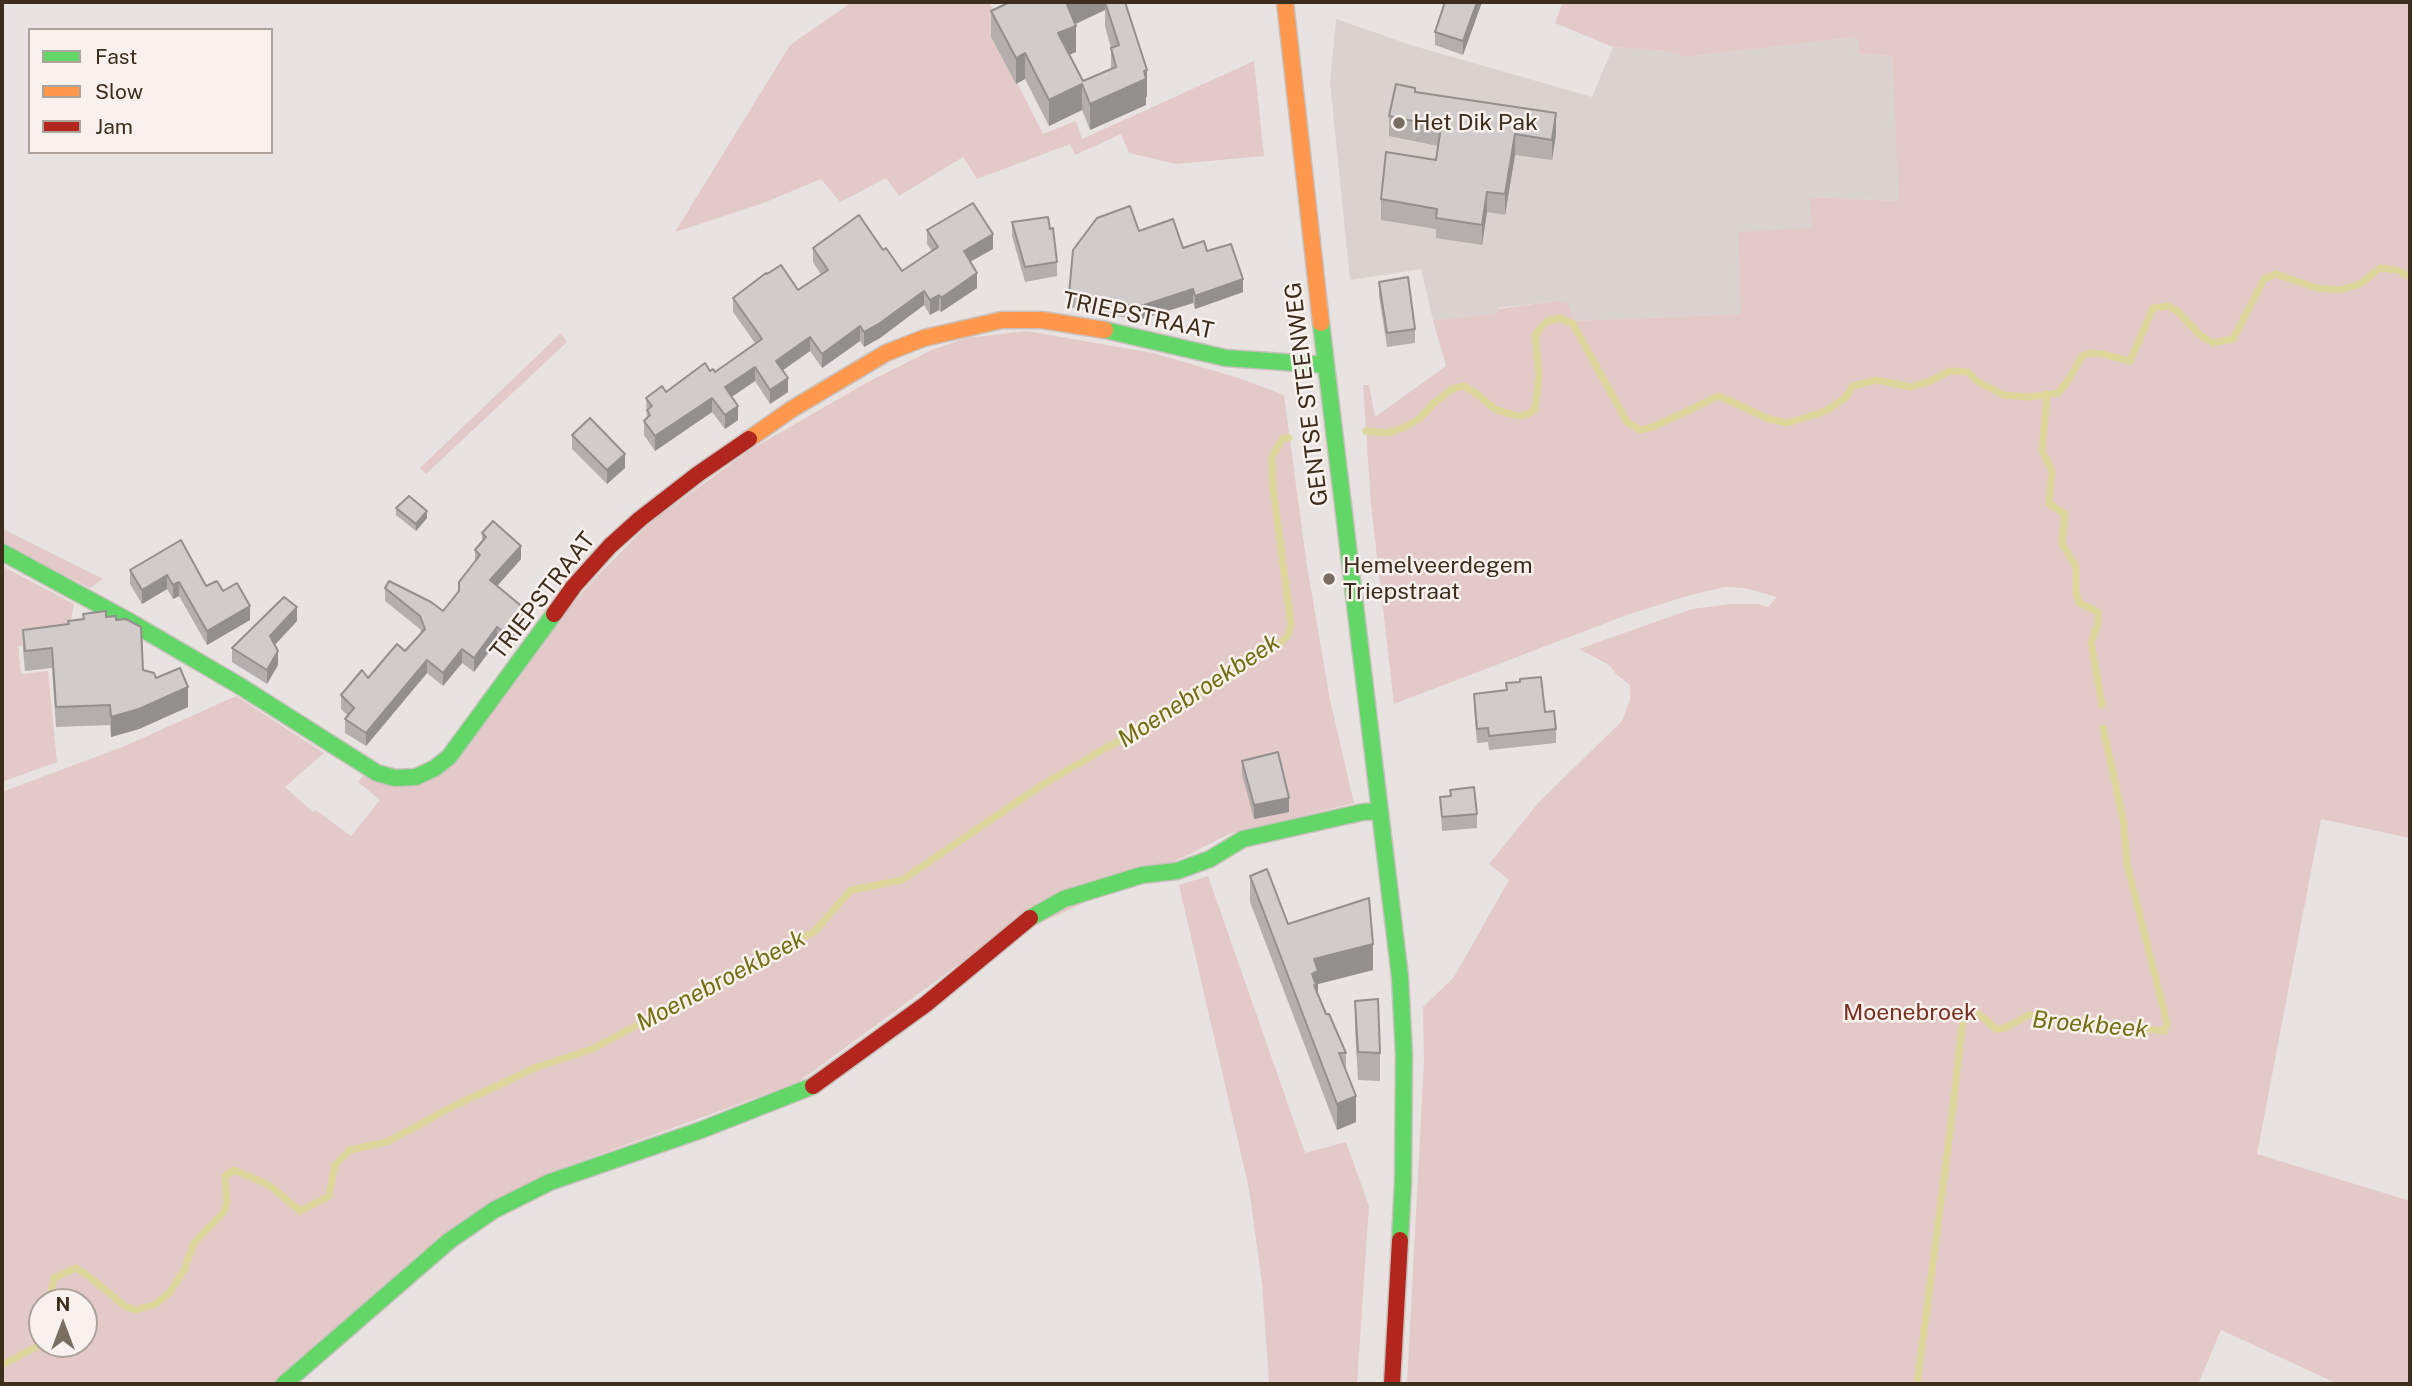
<!DOCTYPE html>
<html>
<head>
<meta charset="utf-8">
<style>
  body { margin:0 }
  #map { position:relative; width:2412px; height:1386px; overflow:hidden; background:#e8e3e1; font-family:"Public Sans",sans-serif }
  canvas { display:block }
  .frame { position:absolute; inset:0; border:4px solid #3d2d1d; pointer-events:none }
  .legend { position:absolute; left:28px; top:28px; width:245px; height:126px; box-sizing:border-box; background:#f8f1ee; border:2px solid #ada39a; margin:0; padding:9px 12px; list-style:none; font-size:21px; color:#3d2d1d }
  .legend li { display:flex; align-items:center; gap:14px; height:35px }
  .legend b { width:35px; border:2px solid #ada39a }
  .north { position:absolute; left:28px; top:1288px; width:70px; height:70px; box-sizing:border-box; background:#f8f1ee; border:2px solid #ada39a; border-radius:50%; rotate:0deg; font-size:19px; font-weight:700; line-height:28px; text-align:center; color:#3d2d1d }
  .north::after { content:''; display:block; margin:auto; width:24px; height:32px; background:#796d62; clip-path:polygon(50% 0,100% 100%,50% 72%,0 100%) }
</style>
</head>
<body>
<div id="map">
<canvas width="2412" height="1386"></canvas>
<div class="frame"></div>
<ul class="legend">
<li><b style="height:9px;background:#63d668"></b>Fast</li>
<li><b style="height:9px;background:#ff974d"></b>Slow</li>
<li><b style="height:9px;background:#b3261e"></b>Jam</li>
</ul>
<div class="north">N</div>
</div>
<script>
const context = document.querySelector('canvas').getContext('2d');
context.lineJoin = 'round';
function fill(path, color) {
  context.fillStyle = color;
  context.fill(path, 'evenodd');
}
function poly(rows) {
  const path = new Path2D();
  for (const r of rows) {
    path.moveTo(r[0], r[1]);
    for (let i = 2; i < r.length; i += 2) path.lineTo(r[i], r[i + 1]);
  }
  return path;
}
function trace(path, color, width, dash) {
  context.strokeStyle = color;
  context.lineWidth = width;
  context.lineCap = dash ? 'butt' : 'round';
  context.setLineDash(dash || []);
  context.stroke(path);
}
function label(font, color, halo, rows, align = 'center') {
  context.font = font + ' "Public Sans",sans-serif';
  context.lineWidth = 5;
  context.setLineDash([]);
  context.textBaseline = 'middle';
  context.strokeStyle = halo;
  context.fillStyle = color;
  for (const [text, x, y, turn = 0] of rows) {
    context.save();
    context.translate(x, y);
    context.rotate((+turn || 0) * Math.PI / 180);
    context.textAlign = isNaN(turn) ? turn : align;
    if (halo) context.strokeText(text, 0, 0);
    context.fillText(text, 0, 0);
    context.restore();
  }
}
const built = poly([
  [1336,19,1414,46,1592,97,1613,47,1666,51,1686,57,1857,37,1859,54,1892,56,1900,201,1810,197,1812,228,1741,314,1573,321,1557,301,1498,308,1497,314,1433,320,1421,269,1350,280,1330,82]
]);
const green = poly([
  [852,2,988,2,1006,25,992,33,1043,134,1076,121,1082,139,1254,61,1264,156,1176,164,1129,153,1121,134,1075,155,1070,144,977,179,963,157,899,196,886,178,840,202,821,179,761,204,675,232,790,45],
  [1563,2,2410,2,2410,838,2321,819,2257,1154,2410,1201,2410,1384,2338,1384,2221,1330,2198,1384,1407,1384,1424,1061,1423,1007,1454,977,1509,880,1489,864,1539,802,1622,721,1630,700,1630,685,1616,674,1609,665,1579,649,1692,609,1731,604,1759,604,1768,607,1777,597,1745,588,1725,587,1687,596,1627,615,1394,704,1371,505,1363,385,1369,385,1375,417,1446,366,1433,320,1496,314,1498,309,1557,301,1568,303,1574,321,1741,314,1738,232,1812,228,1809,197,1899,201,1892,56,1859,54,1857,37,1686,57,1666,51,1613,47,1555,23],
  [1027,331,1153,353,1239,378,1284,395,1307,566,1330,700,1354,803,1229,834,1188,855,973,954,797,1083,548,1173,274,1384,2,1384,2,792,125,746,236,696,324,753,285,787,313,812,316,810,351,836,380,800,358,782,363,776,411,786,598,575,652,521,750,450,866,383,932,350,966,338],
  [42,1302,84,1302,84,1344,42,1344],
  [561,333,567,342,426,474,420,468],
  [2,527,3,529,103,579,90,588,2,544],
  [2,566,74,604,67,640,18,646,21,674,48,671,57,762,2,782],
  [1208,876,1305,1153,1346,1142,1369,1206,1357,1384,1269,1384,1262,1283,1249,1189,1179,885]
]);
const stream = poly([
  [2047,396,2042,451,2052,471,2049,504,2065,514,2062,544,2076,567,2076,593,2079,603,2098,612,2098,624,2091,642,2102,705],
  [1366,431,1388,433,1405,427,1419,419,1434,403,1452,389,1463,386,1473,391,1495,409,1517,416,1528,414,1535,409,1539,376,1535,335,1547,321,1560,318,1573,324,1627,422,1640,430,1653,427,1719,396,1769,419,1787,423,1826,411,1845,398,1853,386,1876,380,1911,387,1930,381,1950,371,1968,372,1977,381,2003,395,2029,397,2058,393,2067,382,2082,356,2091,353,2102,354,2130,361,2153,308,2168,306,2177,311,2201,336,2213,343,2233,339,2264,279,2276,274,2317,288,2340,290,2360,284,2380,268,2397,270,2410,277],
  [55,1302,51,1292,54,1278,76,1268,87,1275,126,1307,136,1310,156,1304,170,1292,184,1270,194,1243,223,1213,227,1203,225,1176,234,1170,269,1185,300,1211,329,1196,335,1165,350,1150,387,1142,454,1106,537,1067,592,1049,815,931,851,890,902,880,1042,785,1109,746,1163,719,1231,673,1275,647,1287,637,1291,625,1273,488,1272,457,1283,438,1289,438],
  [2,1365,42,1344],
  [1917,1384,1949,1140,1964,1011,1975,1011,1996,1029,2005,1028,2029,1015,2165,1031,2167,1023,2127,864,2123,819,2103,728]
]);
const fast = poly([
  [1321,323,1400,977,1404,1055,1403,1182,1400,1240],
  [1105,330,1226,358,1326,365],
  [2,552,127,620,240,686,377,773,395,778,416,777,435,768,449,757,554,614],
  [1030,918,1064,899,1142,875,1177,871,1210,859,1243,839,1363,812,1380,811],
  [284,1384,449,1241,494,1210,550,1182,701,1130,813,1086]
]);
const slow = poly([
  [1285,2,1321,323],
  [749,439,792,409,886,353,924,338,1002,320,1042,320,1105,330]
]);
const jam = poly([
  [554,614,574,586,610,546,640,519,698,474,749,439],
  [813,1086,926,1004,1030,918],
  [1392,1384,1400,1240]
]);
const wall = poly([
  [1010,2,1125,2,1147,96,1146,97,1146,105,1090,130,1082,110,1049,126,1025,79,1016,84,991,37,991,11],
  [1105,10,1105,26,1111,48,1111,69,1083,81,1069,55,1076,52,1076,24],
  [1482,2,1463,55,1435,45,1435,32],
  [1415,92,1556,134,1552,160,1515,155,1505,215,1487,212,1482,245,1436,238,1436,229,1381,220,1381,199,1436,160,1438,146,1389,136,1389,116],
  [1012,222,1050,229,1057,262,1057,276,1025,282,1012,236],
  [927,230,993,249,970,262,977,288,941,312,939,310,930,315,924,305,880,338,864,347,860,341,822,368,810,351,783,370,788,392,770,404,755,381,732,397,738,420,725,429,712,412,655,451,644,435,644,421,647,418,646,398,666,392,710,371,715,372,755,343,733,312,733,298,767,274,798,290,821,275,813,262,813,248,883,250,902,271,932,251,927,244],
  [1183,248,1207,251,1243,292,1195,309,1193,303,1138,320,1069,307,1069,294],
  [1379,282,1415,329,1415,343,1387,347,1379,296],
  [572,435,625,468,607,484,572,449],
  [396,508,427,518,416,531,396,515],
  [482,533,521,559,497,586,525,623,507,648,497,641,474,672,462,663,443,686,427,673,366,746,345,733,345,719,348,716,341,709,341,695,368,678,405,651,421,633,420,629,385,601,385,588,443,611,459,591,475,561,475,550,482,542],
  [181,540,206,586,223,591,250,620,207,645,179,596,173,599,167,589,142,604,130,584,130,570],
  [106,617,116,620,143,670,156,678,188,707,139,729,111,737,110,725,56,727,52,668,25,671,23,650,23,630,68,624],
  [297,621,275,645,278,665,267,684,232,662,232,648],
  [1506,683,1545,712,1556,729,1556,743,1489,750,1488,742,1477,743,1474,708,1474,694,1506,690],
  [1242,761,1289,812,1254,819,1242,775],
  [1450,790,1477,814,1477,828,1442,831,1440,797,1450,796],
  [1250,876,1288,924,1373,970,1318,984,1318,996,1326,1014,1346,1053,1346,1070,1356,1122,1337,1130,1250,902],
  [1355,1001,1380,1053,1380,1081,1358,1080,1355,1029]
]);
const shadedWall = poly([
  [1066,2,1105,2,1105,10,1066,28],
  [1477,2,1482,2,1463,55,1463,41],
  [1076,26,1076,52,1058,59,1058,33],
  [1025,53,1025,79,1016,84,1016,58],
  [1147,70,1147,96,1146,97,1146,105,1090,130,1090,104],
  [1082,84,1082,110,1049,126,1049,100],
  [1556,113,1556,134,1552,160,1552,140],
  [1515,134,1515,155,1505,215,1505,194],
  [1487,192,1487,212,1482,245,1482,225],
  [993,234,993,249,964,265,964,251],
  [977,273,977,288,941,312,941,298],
  [1243,279,1243,292,1195,309,1195,296],
  [1193,289,1193,303,1138,320,1138,307],
  [924,291,924,305,880,338,864,347,864,332],
  [939,295,939,310,930,315,930,300],
  [860,326,860,341,822,368,822,354],
  [810,337,810,351,776,375,776,361],
  [755,367,755,381,725,401,725,387],
  [788,378,788,392,770,404,770,390],
  [712,398,712,412,655,451,655,436],
  [738,406,738,420,725,429,725,415],
  [625,454,625,468,607,484,607,470],
  [427,511,427,518,416,531,416,524],
  [521,546,521,559,490,594,490,580],
  [167,575,167,589,142,604,142,590],
  [179,582,179,596,173,599,173,585],
  [250,606,250,620,207,645,207,631],
  [297,607,297,621,270,650,270,636],
  [525,609,525,623,507,648,507,634],
  [497,627,497,641,474,672,474,658],
  [462,649,462,663,443,686,443,673],
  [278,651,278,665,267,684,267,670],
  [427,660,427,673,366,746,366,733],
  [188,687,188,707,139,729,111,737,111,717],
  [1289,798,1289,812,1254,819,1254,805],
  [1373,944,1373,970,1318,984,1318,997,1312,974,1314,959],
  [1356,1096,1356,1122,1337,1130,1337,1104]
]);
const building = poly([
  [1010,2,1067,2,1066,2,1076,26,1058,33,1083,81,1116,67,1111,48,1119,45,1105,2,1125,2,1147,70,1144,71,1146,79,1090,104,1082,84,1049,100,1025,53,1016,58,991,11,1010,2],
  [1445,2,1477,2,1463,41,1435,32,1445,2],
  [1396,84,1415,88,1415,92,1556,113,1552,140,1515,134,1505,194,1487,192,1482,225,1436,218,1437,209,1381,199,1386,152,1436,160,1441,127,1389,116,1396,84],
  [973,203,993,234,964,251,977,273,941,298,939,295,930,300,924,291,880,323,864,332,860,326,822,354,810,337,776,361,788,378,770,390,755,367,725,387,738,406,725,415,712,398,655,436,644,421,650,415,647,410,652,406,646,398,662,386,666,392,705,363,710,371,713,369,715,372,762,339,733,298,766,273,767,274,781,265,798,290,828,270,813,248,859,215,883,250,886,248,902,271,938,247,927,230,973,203],
  [1130,206,1139,231,1173,219,1183,248,1204,241,1207,251,1231,244,1243,279,1195,296,1193,289,1138,307,1069,294,1073,250,1097,218,1130,206],
  [1048,217,1050,229,1053,228,1057,262,1025,267,1012,222,1048,217],
  [1408,277,1415,329,1387,333,1379,282,1408,277],
  [590,418,625,454,607,470,572,435,590,418],
  [409,496,427,511,416,524,396,508,409,496],
  [493,521,521,546,490,580,525,609,507,634,497,627,474,658,462,649,443,673,427,660,366,733,345,719,354,708,341,695,362,670,368,678,397,644,405,651,425,629,420,616,385,588,389,581,431,602,443,611,459,591,459,582,480,555,475,550,486,537,482,533,493,521],
  [181,540,206,586,217,581,223,591,237,583,250,606,207,631,179,582,173,585,167,575,142,590,130,570,181,540],
  [284,597,297,607,270,636,278,651,267,670,232,648,284,597],
  [106,611,106,617,116,616,116,620,126,619,141,627,143,670,154,673,156,678,180,668,188,687,139,709,111,717,110,705,56,707,52,648,25,651,23,630,69,624,68,621,84,619,83,614,106,611],
  [1541,677,1545,712,1554,711,1556,729,1489,736,1488,728,1477,729,1474,694,1507,690,1506,683,1520,682,1520,679,1541,677],
  [1278,752,1289,798,1254,805,1242,761,1278,752],
  [1474,787,1477,814,1442,817,1440,797,1451,796,1450,790,1474,787],
  [1267,869,1288,924,1369,898,1373,944,1314,959,1318,971,1312,974,1316,985,1314,985,1326,1014,1329,1014,1346,1053,1339,1053,1356,1096,1337,1104,1250,876,1267,869],
  [1378,999,1380,1053,1358,1052,1355,1001,1378,999]
]);
const markers = [
  [1399,123,7,"#796d62"],
  [1329,579,7,"#796d62"]
];
const poiNames = [
  ["Het Dik Pak",1413,123],
  ["Hemelveerdegem",1343,566],
  ["Triepstraat",1343,592]
];
const streetNames = [
  ["TRIEPSTRAAT",1138,316,12],
  ["GENTSE STEENWEG",1307,394,-97],
  ["TRIEPSTRAAT",543,596,-52]
];
const parkNames = [
  ["Moenebroek",1910,1013]
];
const waterNames = [
  ["Moenebroekbeek",1199,691,-33],
  ["Moenebroekbeek",721,981,-28],
  ["Broekbeek",2090,1025,5]
];
fill(built, '#dad2ce');
fill(green, '#e3cac8');
trace(stream, '#ddd79c', 7);
trace(fast, '#c8c1bd', 19);
trace(slow, '#c8c1bd', 19);
trace(jam, '#c8c1bd', 19);
trace(fast, '#63d668', 16);
trace(slow, '#ff974d', 16);
trace(jam, '#b3261e', 16);
fill(wall, '#b4afad');
fill(shadedWall, '#928f8d');
fill(building, '#d1ccc9');
trace(building, '#928f8d', 2);
for (const [x, y, r, color] of markers) {
  const dot = new Path2D();
  dot.arc(x, y, r, 0, 2 * Math.PI);
  context.fillStyle = color;
  context.fill(dot);
  trace(dot, '#f8f1ee', 2.5);
}
label('23px', '#3d2d1d', '#f8f1ee', poiNames, 'left');
label('23px', '#3d2d1d', '#f8f1ee', streetNames);
label('23px', '#783123', '#f8f1ee', parkNames);
label('italic 24px', '#746f11', '#f8f1ee', waterNames);
</script>
</body>
</html>
